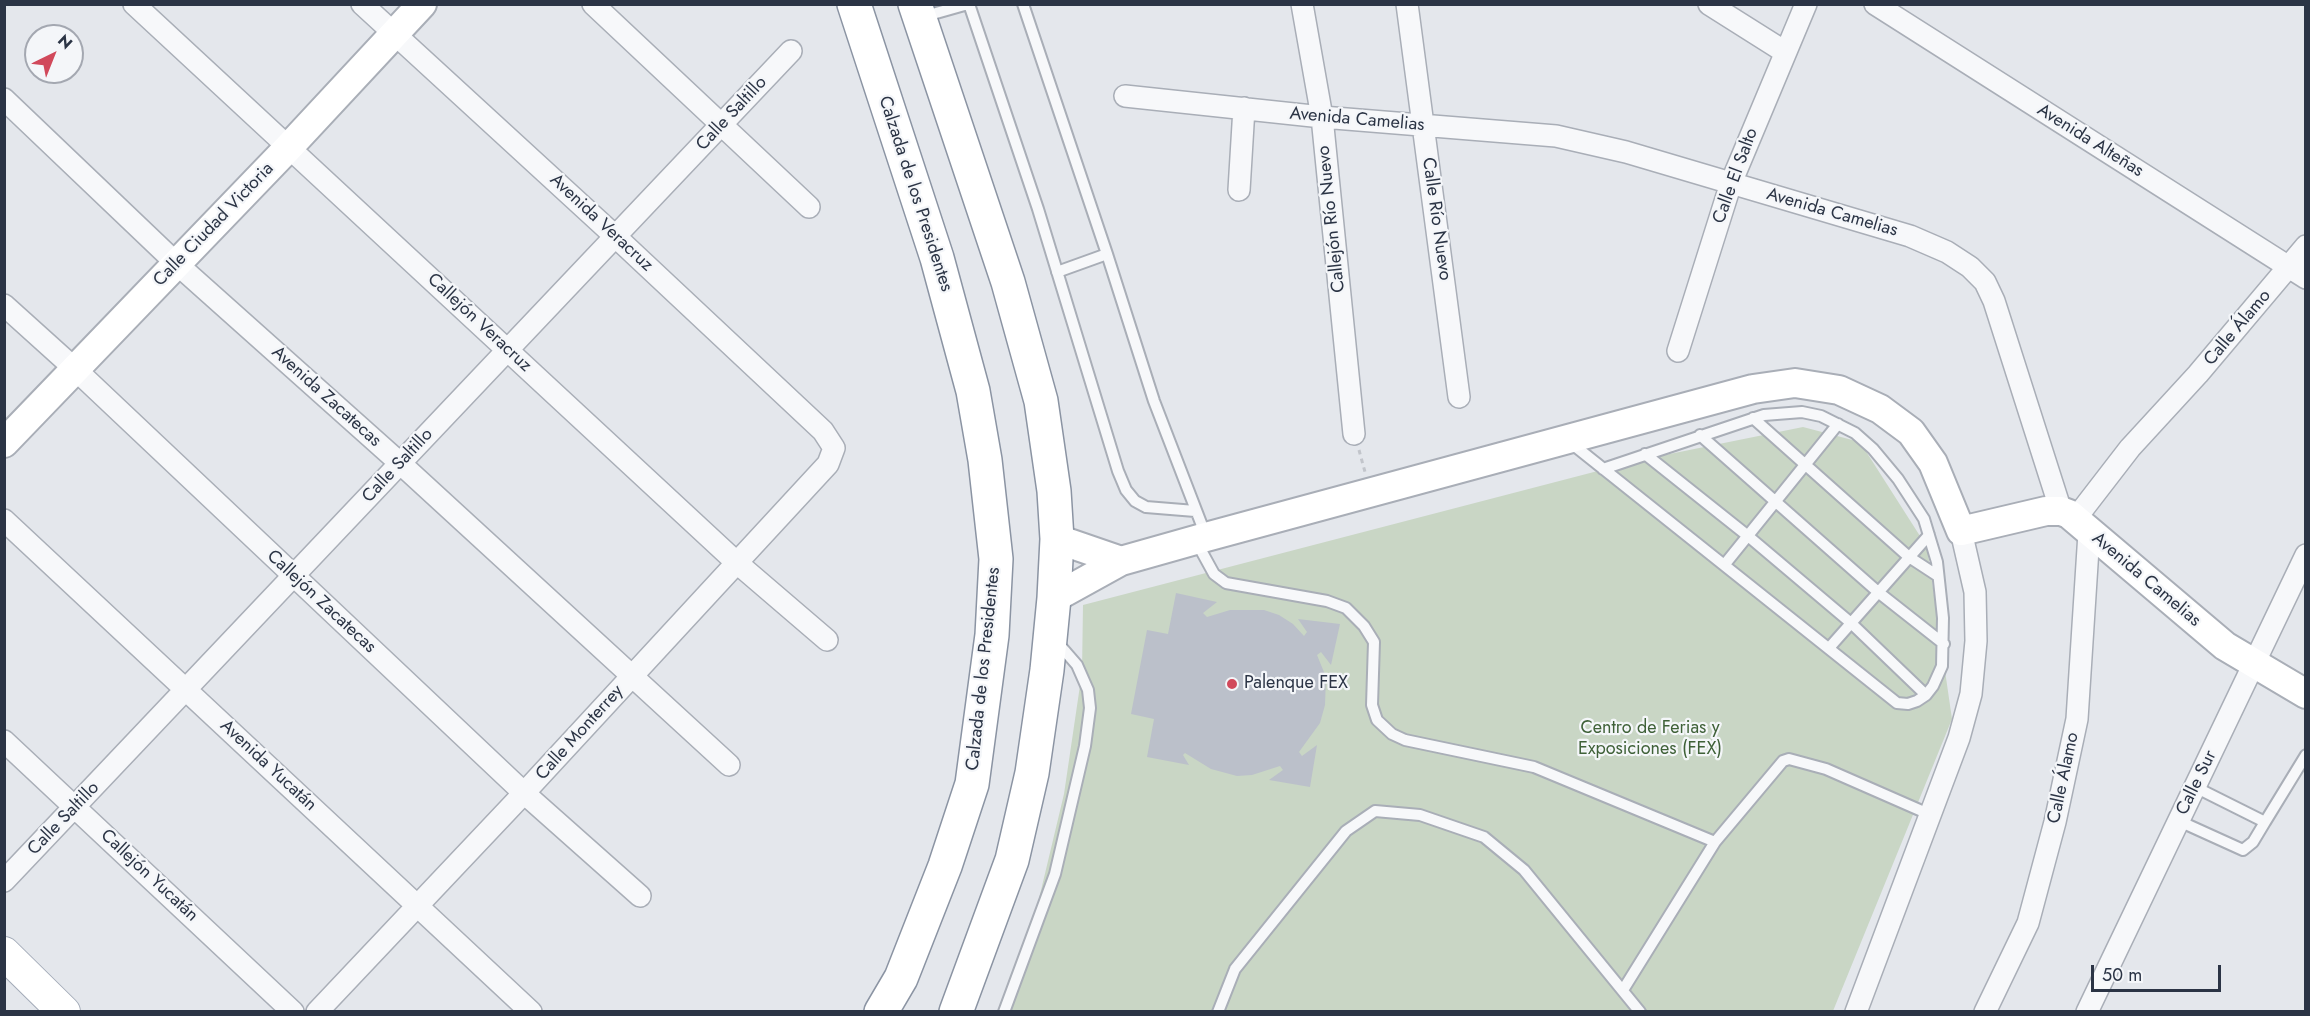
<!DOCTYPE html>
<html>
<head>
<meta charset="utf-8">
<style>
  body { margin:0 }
  #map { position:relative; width:2310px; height:1016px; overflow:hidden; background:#e4e7ec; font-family:Jost,sans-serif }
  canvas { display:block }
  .frame { position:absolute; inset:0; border:6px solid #2b3445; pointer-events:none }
  .north { position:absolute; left:24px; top:24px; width:60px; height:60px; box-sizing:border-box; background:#f4f6f9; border:2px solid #a4a8b1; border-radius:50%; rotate:43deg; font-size:16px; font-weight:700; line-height:24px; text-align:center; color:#2b3445 }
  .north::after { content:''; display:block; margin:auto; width:21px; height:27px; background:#d1495b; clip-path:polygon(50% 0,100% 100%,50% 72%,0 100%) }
  .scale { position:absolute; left:2091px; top:965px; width:130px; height:27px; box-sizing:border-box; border:3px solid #2b3445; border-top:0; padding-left:8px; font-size:18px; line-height:21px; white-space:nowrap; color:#2b3445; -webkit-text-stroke:4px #f4f6f9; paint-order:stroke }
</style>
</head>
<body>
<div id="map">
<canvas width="2310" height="1016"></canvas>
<div class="frame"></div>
<div class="north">N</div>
<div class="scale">50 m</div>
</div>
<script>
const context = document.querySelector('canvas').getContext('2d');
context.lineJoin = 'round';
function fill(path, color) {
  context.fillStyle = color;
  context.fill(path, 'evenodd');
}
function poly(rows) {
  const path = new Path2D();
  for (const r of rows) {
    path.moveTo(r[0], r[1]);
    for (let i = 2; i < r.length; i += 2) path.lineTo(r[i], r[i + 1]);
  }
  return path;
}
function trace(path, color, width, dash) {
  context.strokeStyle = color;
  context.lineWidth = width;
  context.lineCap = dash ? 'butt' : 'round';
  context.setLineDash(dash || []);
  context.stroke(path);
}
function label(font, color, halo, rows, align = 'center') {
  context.font = font + ' Jost,sans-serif';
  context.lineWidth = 4.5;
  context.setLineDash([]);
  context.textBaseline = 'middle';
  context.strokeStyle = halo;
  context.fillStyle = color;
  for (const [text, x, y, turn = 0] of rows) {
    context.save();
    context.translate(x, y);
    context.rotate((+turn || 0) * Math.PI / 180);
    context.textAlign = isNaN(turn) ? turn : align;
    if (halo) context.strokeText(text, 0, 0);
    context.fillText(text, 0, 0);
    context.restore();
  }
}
const green = poly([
  [1803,427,1860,442,1927,547,1952,719,1833,1011,1001,1012,1021,974,1064,794,1082,672,1083,605,1640,460]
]);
const building = poly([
  [1176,593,1217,602,1203,613,1207,617,1230,610,1264,610,1279,615,1293,624,1304,636,1307,632,1298,619,1340,624,1331,665,1321,652,1317,655,1326,677,1325,705,1320,723,1299,752,1302,756,1317,745,1310,787,1269,780,1283,770,1280,766,1252,775,1237,776,1211,769,1185,753,1183,755,1189,765,1147,757,1154,719,1131,714,1147,630,1168,634]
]);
const path = poly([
  [1359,450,1365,472]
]);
const lane = poly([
  [969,4,1038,209,1118,471,1126,490,1135,501,1146,507,1195,511],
  [1023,4,1107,254,1154,401,1206,536],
  [922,17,968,4],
  [1057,272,1107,254],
  [1753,418,1909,557,1938,576],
  [1700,435,1878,592,1944,644],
  [1571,443,1897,703,1908,704,1917,701,1926,695,1933,686,1942,666,1943,618,1937,562,1924,519,1898,479,1873,449,1855,433,1821,416,1802,412,1764,415,1603,469],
  [1645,454,1748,536,1851,623,1926,695],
  [1197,543,1214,574,1226,583,1327,601,1346,608,1364,626,1374,642,1372,705,1377,720,1392,734,1405,740,1534,767,1715,842],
  [1725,564,1838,424],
  [1829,648,1929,535],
  [2195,787,2265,822,2306,755],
  [2179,821,2243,850,2253,842,2265,822],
  [1623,990,1715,842,1783,761,1789,759,1826,769,1931,815],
  [1004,1012,1055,874,1085,746,1090,708,1088,690,1077,665,1057,642],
  [1218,1012,1235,969,1346,831,1375,811,1420,815,1484,837,1524,870,1640,1012]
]);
const street = poly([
  [134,4,736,562,827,640],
  [593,4,809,207],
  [1302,4,1322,117,1354,434],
  [1407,4,1459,397],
  [1709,4,1785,52],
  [1875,4,2306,278],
  [1125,96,1322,117,1556,136,1626,152,1910,236,1947,252,1970,267,1985,282,1994,301,2061,511],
  [4,99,177,264,401,464,729,765],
  [1239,190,1244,108],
  [4,305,75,369,524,793,640,896],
  [1678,351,1731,183,1806,4],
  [2076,518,2130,448,2198,374,2306,246],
  [4,520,531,1012],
  [4,741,293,1012],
  [4,881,791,51],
  [317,1012,524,793,828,464,834,448,823,431,616,237,362,4],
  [1856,1012,1959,738,1971,694,1976,641,1975,592,1961,531],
  [1985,1012,2028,923,2055,822,2077,719,2089,533],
  [2087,1012,2306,555]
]);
const secondary = poly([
  [4,443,288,148,422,4],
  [1057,539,1121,561],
  [1054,598,1121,561,1206,537,1753,389,1795,383,1839,390,1880,409,1911,432,1933,463,1961,531,2046,511,2061,511,2069,514,2225,646,2306,694]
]);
const primary = poly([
  [4,953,64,1012]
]);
const highway = poly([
  [854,4,937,258,973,391,985,460,996,559,992,635,972,784,945,866,901,978,881,1012],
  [915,4,1008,282,1041,401,1054,491,1057,539,1054,598,1047,670,1032,773,1012,860,956,1012]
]);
const markers = [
  [1232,684,6,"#d1495b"]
];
const streetNames = [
  ["Calle Saltillo",732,114,-47],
  ["Avenida Camelias",1357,120,5],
  ["Avenida Alteñas",2090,141,32],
  ["Calle El Salto",1736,176,-70],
  ["Calzada de los Presidentes",915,194,72],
  ["Avenida Camelias",1832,213,16],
  ["Callejón Río Nuevo",1332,219,-96],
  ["Calle Río Nuevo",1436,219,82],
  ["Avenida Veracruz",601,223,43],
  ["Calle Ciudad Victoria",214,225,-46],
  ["Callejón Veracruz",479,323,43],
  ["Calle Álamo",2238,328,-50],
  ["Avenida Zacatecas",326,397,42],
  ["Calle Saltillo",398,466,-47],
  ["Avenida Camelias",2146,580,40],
  ["Callejón Zacatecas",321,602,43],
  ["Calzada de los Presidentes",984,669,-84],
  ["Calle Monterrey",580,733,-48],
  ["Avenida Yucatán",268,766,43],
  ["Calle Álamo",2064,778,-78],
  ["Calle Sur",2197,783,-64],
  ["Calle Saltillo",64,819,-46],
  ["Callejón Yucatán",149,876,43]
];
const poiNames = [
  ["Palenque FEX",1244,684]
];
const parkNames = [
  ["Centro de Ferias y",1650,729],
  ["Exposiciones (FEX)",1650,750]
];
fill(green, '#c9d6c5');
fill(building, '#bbc0ca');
trace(lane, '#a9aeb7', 14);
trace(street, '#a9aeb7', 24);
trace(secondary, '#a9aeb7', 32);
trace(primary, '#a3abb8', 34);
trace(highway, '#8b94a3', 36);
trace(path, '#c2c5cb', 3, [4.5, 4.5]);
trace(lane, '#f7f8fa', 10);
trace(street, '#f7f8fa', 21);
trace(secondary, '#fff', 28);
trace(primary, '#fff', 32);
trace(highway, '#fff', 33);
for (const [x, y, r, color] of markers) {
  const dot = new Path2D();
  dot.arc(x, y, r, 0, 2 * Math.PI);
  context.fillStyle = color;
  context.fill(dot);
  trace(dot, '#f4f6f9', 2);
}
label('18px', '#2b3445', '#f4f6f9', streetNames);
label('18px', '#2b3445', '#f4f6f9', poiNames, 'left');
label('18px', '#3f6138', '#f4f6f9', parkNames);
</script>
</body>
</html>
